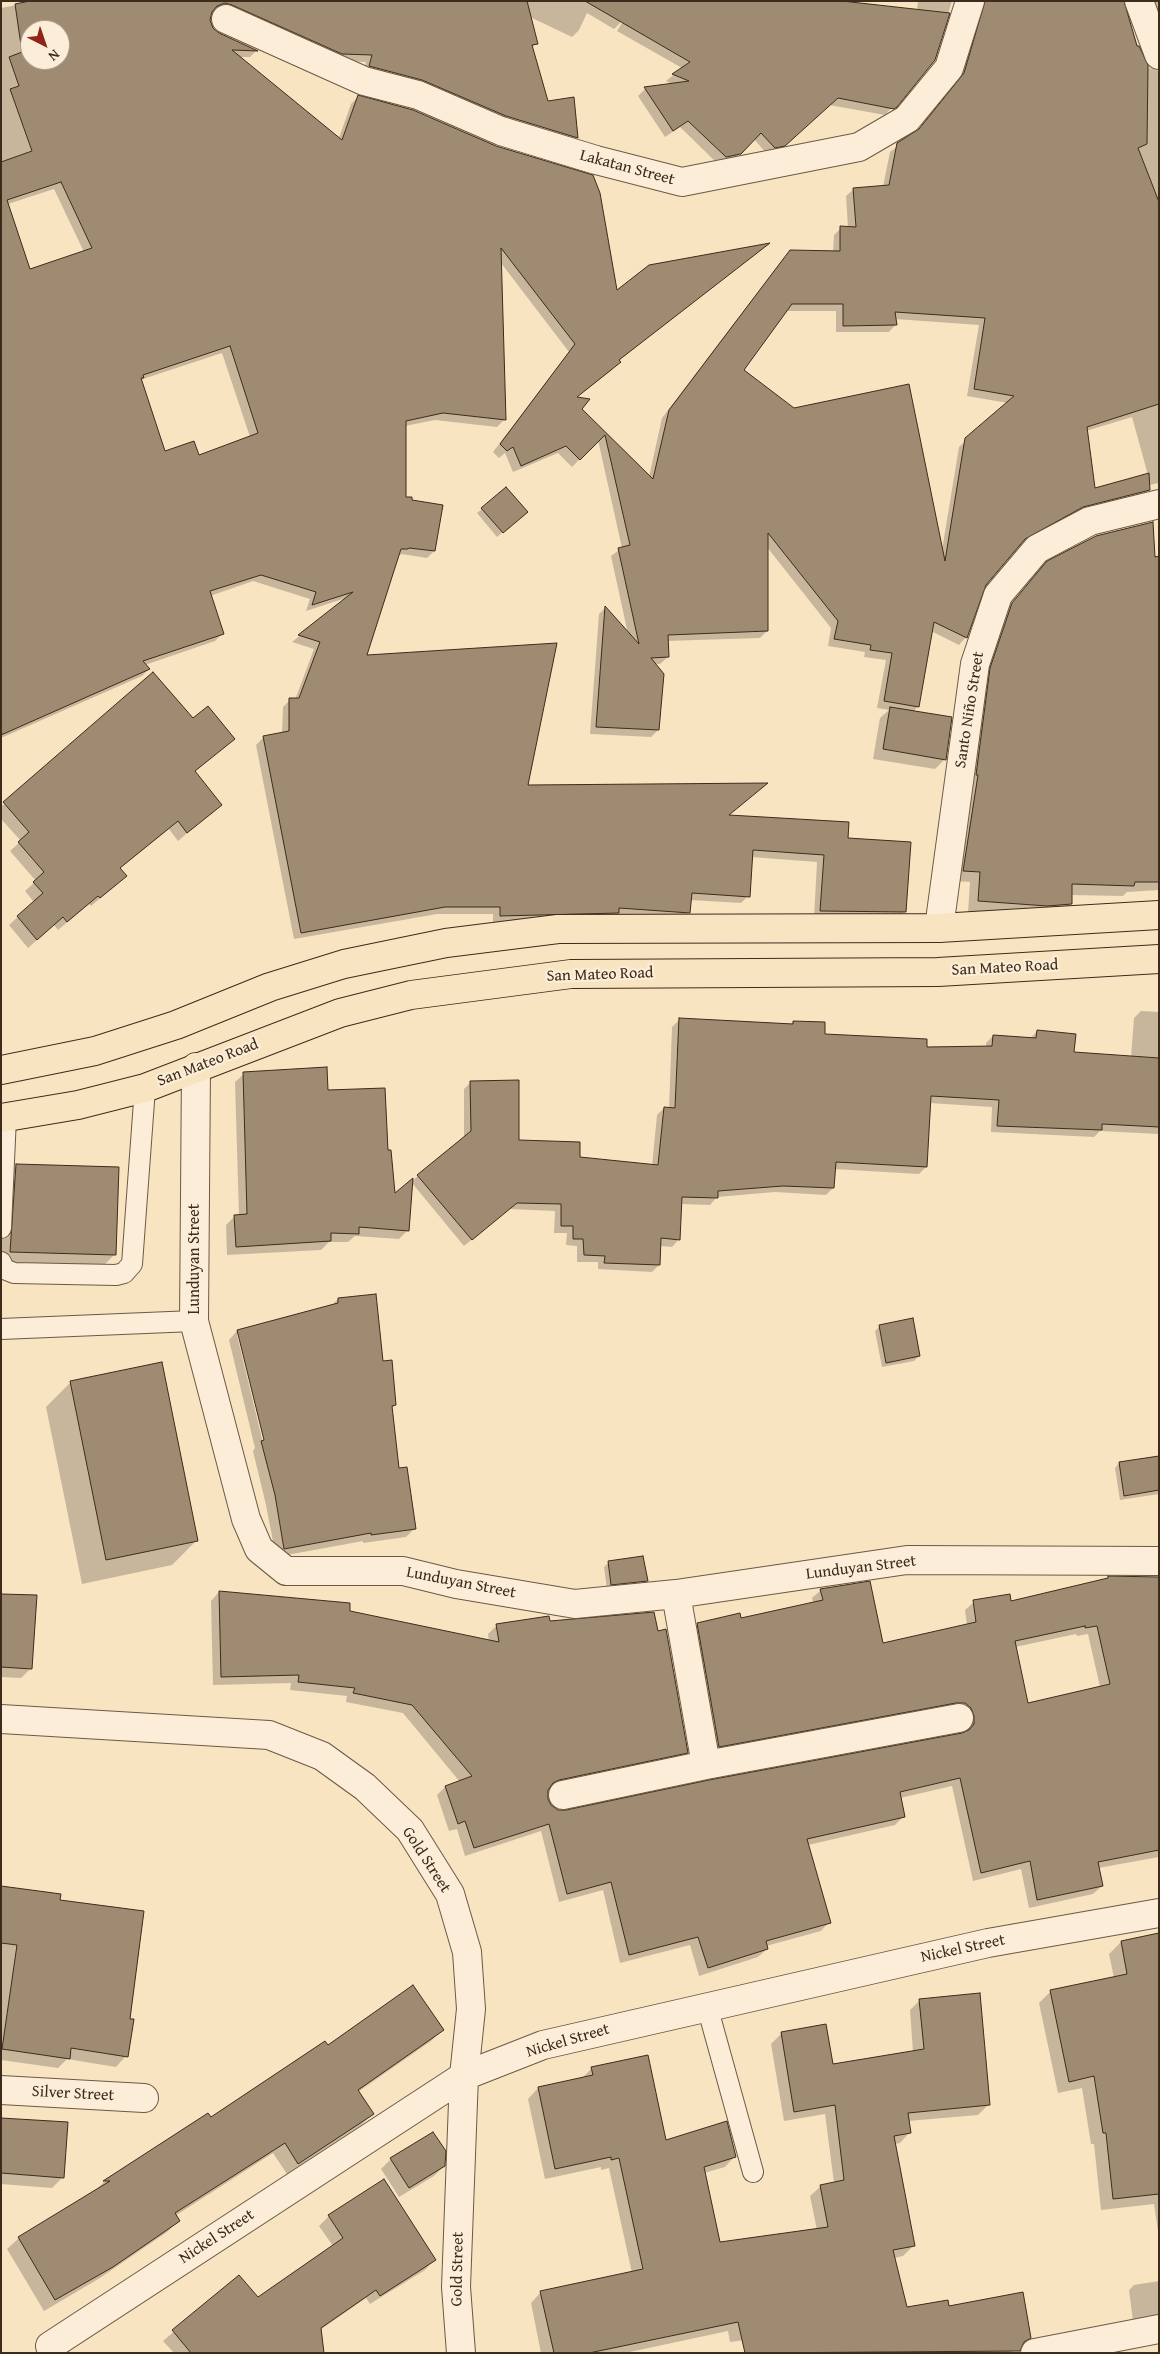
<!DOCTYPE html>
<html>
<head>
<meta charset="utf-8">
<style>
  body { margin:0 }
  #map { position:relative; width:1160px; height:2354px; overflow:hidden; background:#f9e4c2; font-family:"Gentium Book Plus",serif }
  canvas { display:block }
  .frame { position:absolute; inset:0; border:2px solid #3d2b1b; pointer-events:none }
  .north { position:absolute; left:20px; top:20px; width:50px; height:50px; box-sizing:border-box; background:#fbedd7; border:1px solid #af9f8c; border-radius:50%; rotate:139deg; font-size:14px; font-weight:700; line-height:20px; text-align:center; color:#3d2b1b }
  .north::after { content:''; display:block; margin:auto; width:18px; height:22px; background:#8f2418; clip-path:polygon(50% 0,100% 100%,50% 72%,0 100%) }
</style>
</head>
<body>
<div id="map">
<canvas width="1160" height="2354"></canvas>
<div class="frame"></div>
<div class="north">N</div>
</div>
<script>
const context = document.querySelector('canvas').getContext('2d');
context.lineJoin = 'round';
function fill(path, color) {
  context.fillStyle = color;
  context.fill(path, 'evenodd');
}
function poly(rows) {
  const path = new Path2D();
  for (const r of rows) {
    path.moveTo(r[0], r[1]);
    for (let i = 2; i < r.length; i += 2) path.lineTo(r[i], r[i + 1]);
  }
  return path;
}
function trace(path, color, width, dash) {
  context.strokeStyle = color;
  context.lineWidth = width;
  context.lineCap = dash ? 'butt' : 'round';
  context.setLineDash(dash || []);
  context.stroke(path);
}
function label(font, color, halo, rows, align = 'center') {
  context.font = font + ' "Gentium Book Plus",serif';
  context.lineWidth = 4.5;
  context.setLineDash([]);
  context.textBaseline = 'middle';
  context.strokeStyle = halo;
  context.fillStyle = color;
  for (const [text, x, y, turn = 0] of rows) {
    context.save();
    context.translate(x, y);
    context.rotate((+turn || 0) * Math.PI / 180);
    context.textAlign = isNaN(turn) ? turn : align;
    if (halo) context.strokeText(text, 0, 0);
    context.fillText(text, 0, 0);
    context.restore();
  }
}
const shadow = poly([
  [38,1,626,1,621,22,614,29,587,13,579,30,572,37,530,17,536,43,532,48,547,102,573,98,577,138,570,145,363,73,366,62,334,61,217,10,211,12,209,20,212,28,218,34,256,51,250,57,239,57,339,138,351,104,358,97,616,292,766,245,618,361,612,370,576,398,580,410,649,477,662,418,783,259,790,252,833,253,834,235,841,228,848,228,846,196,854,189,883,187,890,152,917,132,957,82,978,13,976,1,1123,1,1143,61,1149,68,1159,71,1159,483,1149,485,1149,490,1142,497,1074,514,1019,544,985,585,966,637,959,645,931,631,918,706,913,712,945,759,935,769,873,759,880,718,889,710,877,708,886,660,864,657,865,652,828,646,831,628,767,547,767,631,760,638,667,641,668,657,660,664,655,664,658,730,651,737,590,734,599,614,605,608,628,634,611,556,622,548,598,440,572,467,558,453,513,472,505,453,499,458,493,452,569,352,501,263,505,419,497,427,435,420,405,426,405,499,434,551,427,558,402,554,397,556,366,657,526,787,727,816,847,839,904,912,897,919,814,918,817,862,751,857,748,896,741,903,690,900,689,912,681,920,493,923,493,914,437,914,294,939,256,745,264,737,282,733,283,707,290,700,295,700,314,649,292,642,346,598,306,611,310,599,253,581,210,596,222,634,215,641,145,665,149,669,142,676,1,738,1,8],
  [30,30,60,30,60,60,30,60],
  [54,189,84,252,29,270,8,204],
  [785,311,836,311,836,332,889,332,896,324,895,319,979,325,967,396,1008,403,959,447,942,550,794,410,743,370],
  [222,353,250,437,198,456,164,453,140,380],
  [1132,417,1148,475,1094,490,1086,431],
  [636,1,917,11,918,1,952,1,934,60,885,115,829,105,776,153,767,154,754,139,732,161,718,164,680,127,665,137,638,96,645,89,674,85,666,81,682,68,617,31],
  [1146,1,1159,1,1159,35],
  [482,509,522,516,497,537,477,513],
  [1159,558,1159,890,1127,892,1123,896,1071,895,1071,904,1060,915,1036,916,968,912,970,882,953,881,980,679,1002,615,1036,574],
  [192,720,233,739,194,772,220,805,178,841,169,829,119,869,116,885,91,906,89,904,58,930,54,925,28,948,9,925,34,902,25,891,36,881,10,851,21,841,1,819,1,806],
  [1141,1011,1159,1012,1159,1134,1100,1131,1094,1137,991,1132,992,1107,929,1103,926,1167,919,1174,834,1169,833,1188,826,1195,775,1192,717,1197,710,1205,681,1204,679,1239,672,1247,660,1246,659,1265,652,1272,598,1269,598,1262,577,1262,577,1246,566,1245,567,1233,554,1233,555,1211,509,1209,464,1246,412,1183,408,1230,399,1239,355,1236,348,1242,329,1242,321,1250,227,1255,226,1225,235,1216,239,1216,235,1082,244,1074,327,1092,387,1152,394,1196,464,1138,464,1089,471,1082,518,1141,579,1158,652,1166,657,1115,664,1108,669,1109,672,1027,679,1020,790,1025,793,1022,823,1035,925,1048,986,1048,986,1043,993,1036,1030,1039,1037,1031,1073,1053,1131,1057,1134,1018],
  [16,1166,115,1254,100,1269,1,1266,2,1180],
  [338,1299,382,1362,395,1405,391,1409,398,1469,414,1529,406,1537,363,1543,363,1541,276,1557,266,1505,253,1451,255,1448,229,1340,237,1331,331,1306],
  [237,1335,239,1335,266,1446,264,1447],
  [880,1326,919,1356,914,1361,882,1367,875,1331],
  [71,1382,197,1540,172,1565,82,1584,46,1407],
  [1159,1457,1159,1494,1120,1500,1115,1468,1119,1463],
  [608,1563,647,1581,642,1585,607,1589,604,1567],
  [1108,1578,1159,1578,1159,1857,1098,1868,1102,1886,1093,1894,1029,1908,1021,1869,973,1881,952,1786,900,1798,903,1817,895,1825,808,1845,829,1922,821,1931,766,1946,767,1949,758,1957,699,1976,690,1945,620,1963,603,1890,559,1902,541,1831,465,1856,457,1829,449,1831,437,1795,445,1787,460,1782,403,1713,346,1702,347,1696,290,1690,291,1683,213,1685,211,1601,219,1592,348,1612,489,1641,488,1634,497,1625,549,1622,687,1752,678,1761,547,1789,547,1799,550,1806,557,1811,566,1812,965,1733,966,1725,710,1755,689,1632,698,1624,740,1619,813,1603,812,1598,821,1590,883,1644,967,1625,965,1610,974,1602,1010,1603,1106,1580],
  [1076,1634,1077,1636,1088,1634,1100,1687,1027,1704,1015,1647],
  [1,1595,31,1668,21,1678,1,1677],
  [1,1887,59,1901,129,2020,126,2056,116,2067,67,2059,58,2068,1,2060],
  [1159,1934,1159,2238,1154,2204,1101,2210,1094,2144,1091,2144,1082,2088,1058,2093,1039,2003,1051,1991,1114,1978,1109,1954,1121,1942],
  [920,2000,988,2105,978,2115,908,2121,910,2132,900,2143,895,2144,914,2245,903,2256,894,2258,896,2320,730,2342,728,2331,625,2353,541,2353,531,2303,541,2292,632,2273,609,2168,601,2170,601,2167,545,2179,528,2099,538,2088,581,2079,592,2068,665,2142,735,2156,725,2167,704,2173,719,2243,817,2230,810,2196,821,2186,834,2183,825,2114,784,2121,771,2044,782,2033,832,2065,913,2052,910,2010],
  [442,2030,431,2041,358,2092,372,2114,361,2125,287,2174,273,2153,175,2216,178,2221,167,2232,100,2278,44,2311,7,2249,19,2238,92,2194,104,2182,208,2114,210,2119,327,2046],
  [1,2119,63,2177,52,2188,1,2184],
  [391,2159,444,2166,434,2176,399,2197,381,2169],
  [383,2181,434,2260,425,2270,370,2304,366,2298,320,2330,323,2353,174,2353,163,2341,239,2276,258,2299,333,2246,319,2226,329,2216],
  [1159,2281,1159,2320,1133,2321,1129,2290,1134,2285],
  [948,2307,1029,2338,1019,2348,1009,2353,911,2353,904,2317]
]);
const building = poly([
  [30,1,527,1,538,44,532,45,548,101,574,97,578,138,506,116,422,80,369,66,372,55,342,54,232,5,225,3,217,6,212,12,210,20,213,28,219,33,258,51,232,50,342,140,358,95,413,110,496,146,593,175,600,193,617,290,649,265,770,243,619,360,621,362,577,397,590,399,582,409,653,479,669,410,790,250,840,251,840,226,856,227,853,188,889,185,897,143,919,129,964,73,985,1,1124,1,1137,46,1139,46,1148,65,1147,144,1138,148,1159,202,1159,404,1087,427,1095,488,1149,473,1150,490,1083,507,1025,539,986,585,967,638,934,622,919,707,884,701,892,653,870,650,871,645,834,639,838,621,768,533,768,631,668,635,669,657,651,658,664,674,659,730,596,727,605,606,639,644,618,548,630,545,605,435,580,460,566,446,521,466,513,447,507,451,500,444,575,344,501,248,506,420,443,413,406,421,406,497,412,497,412,500,443,505,435,551,409,548,408,549,401,549,367,655,557,643,528,785,768,783,729,815,849,822,848,838,911,842,906,912,820,911,824,855,753,850,750,897,692,893,690,913,619,908,619,913,500,916,500,907,445,907,301,933,263,736,289,731,289,698,299,698,320,642,298,635,353,592,312,605,316,592,261,575,210,591,224,634,143,661,150,669,1,735,1,162,32,151,10,89,19,86,9,57,22,52,15,4,30,1],
  [30,30,60,30,60,60,30,60,30,30],
  [61,182,92,248,30,269,7,200,61,182],
  [792,304,843,304,843,326,897,325,895,312,985,318,974,389,1014,396,965,438,945,561,909,384,794,408,744,370,792,304],
  [230,346,258,433,199,455,194,441,165,451,141,378,144,378,143,375,230,346],
  [585,1,842,1,950,13,935,60,897,107,894,109,838,98,785,146,775,148,761,133,741,154,726,157,688,121,673,131,644,87,689,81,672,74,690,62,585,1],
  [506,487,528,512,503,533,481,508,506,487],
  [1153,522,1155,557,1159,556,1159,882,1135,882,1134,886,1072,884,1072,904,1047,906,978,901,980,872,963,871,978,775,976,775,990,668,1012,603,1047,561,1096,536,1153,522],
  [153,672,193,718,208,706,235,739,195,771,222,805,187,833,178,821,120,868,127,876,100,898,98,896,67,922,63,917,37,940,17,916,43,893,33,882,44,872,18,842,29,832,3,802,153,672],
  [890,707,952,717,946,760,883,749,890,707],
  [679,1018,793,1024,793,1021,825,1022,825,1034,927,1039,927,1047,992,1046,993,1035,1036,1038,1037,1030,1076,1034,1074,1052,1159,1058,1159,1127,1102,1124,1102,1130,997,1126,999,1100,931,1096,927,1167,836,1162,834,1188,783,1186,718,1191,718,1198,682,1197,680,1240,661,1238,660,1265,604,1263,605,1256,584,1255,583,1239,573,1239,573,1226,561,1226,561,1204,517,1203,472,1240,417,1175,471,1131,470,1081,519,1080,519,1140,580,1142,580,1157,658,1165,664,1107,675,1108,679,1018],
  [327,1067,328,1090,385,1088,388,1150,391,1150,395,1193,413,1178,409,1231,359,1227,359,1234,331,1233,331,1241,236,1247,234,1215,247,1214,243,1072,327,1067],
  [16,1164,119,1167,116,1255,10,1252,16,1164],
  [376,1294,383,1361,392,1360,396,1405,392,1406,399,1468,407,1467,416,1529,371,1535,371,1533,284,1549,275,1495,261,1441,264,1440,237,1330,338,1303,338,1298,376,1294],
  [913,1318,920,1356,886,1363,879,1325,913,1318],
  [162,1362,198,1541,106,1560,70,1381,162,1362],
  [1159,1456,1159,1490,1124,1496,1119,1462,1159,1456],
  [643,1556,648,1581,611,1585,608,1561,643,1556],
  [1108,1576,1159,1577,1159,1850,1098,1862,1103,1886,1037,1900,1030,1861,981,1873,960,1778,900,1792,905,1817,807,1839,831,1923,766,1941,768,1949,708,1968,698,1937,629,1955,611,1882,567,1894,549,1824,474,1848,465,1821,458,1824,445,1786,472,1776,412,1705,353,1693,355,1688,298,1682,299,1675,221,1677,219,1591,350,1603,350,1611,499,1642,496,1624,549,1616,550,1621,654,1612,658,1631,666,1629,688,1753,559,1780,553,1783,548,1790,548,1799,551,1805,558,1810,566,1810,709,1780,962,1733,969,1730,974,1724,974,1716,971,1708,965,1703,956,1703,719,1747,697,1623,740,1613,741,1618,823,1600,820,1589,870,1581,883,1643,976,1622,973,1600,1010,1594,1011,1601,1108,1578,1108,1576],
  [1085,1626,1085,1628,1097,1626,1110,1684,1028,1703,1015,1641,1085,1626],
  [1,1594,37,1595,32,1669,1,1667,1,1594],
  [1,1886,61,1894,60,1900,144,1911,130,2019,134,2019,128,2057,71,2048,70,2059,2,2049,17,1945,1,1943,1,1886],
  [1159,1933,1159,2194,1113,2199,1106,2133,1103,2133,1094,2076,1069,2082,1050,1990,1127,1974,1121,1941,1159,1933],
  [413,1985,444,2030,358,2090,374,2114,298,2164,285,2143,175,2213,180,2221,113,2267,55,2300,18,2237,110,2181,103,2181,208,2113,211,2117,325,2041,328,2045,413,1985],
  [980,1993,990,2105,908,2113,911,2133,894,2136,915,2246,893,2250,907,2307,948,2300,949,2306,1023,2292,1031,2338,1024,2342,1020,2351,745,2353,738,2322,589,2353,554,2353,540,2291,643,2269,619,2158,611,2160,611,2157,555,2169,538,2087,593,2075,591,2067,648,2055,666,2140,727,2121,736,2157,704,2167,720,2242,828,2227,820,2185,844,2180,835,2105,794,2112,781,2032,826,2024,833,2064,924,2049,919,1999,980,1993],
  [1,2118,68,2122,64,2178,1,2173,1,2118],
  [433,2132,446,2151,445,2166,409,2188,390,2158,433,2132],
  [384,2179,436,2260,380,2296,376,2290,321,2328,324,2353,191,2353,172,2330,239,2275,258,2297,343,2238,328,2215,384,2179]
]);
const service = poly([
  [1,1228,6,1117],
  [1,1262,4,1269,14,1273,116,1275,124,1273,132,1264,145,1088],
  [1,1329,194,1321],
  [707,2006,753,2172]
]);
const minor = poly([
  [1139,1,1159,55],
  [226,19,364,81,418,95,501,131,596,160,682,182,859,147,907,119,949,68,970,1],
  [939,928,975,664,998,595,1037,549,1090,521,1159,504],
  [196,1067,194,1321,246,1519,259,1549,286,1571,403,1571,456,1584,575,1604,676,1594,907,1560,1159,1561],
  [676,1594,706,1765],
  [563,1795,706,1765,959,1718],
  [1,2090,144,2098],
  [50,2346,464,2076,543,2045,988,1943,1159,1913],
  [1035,2353,1159,2329]
]);
const tertiary = poly([
  [1,1719,269,1735,322,1756,365,1787,410,1830,450,1894,467,1952,471,2009,464,2076,456,2287,461,2353]
]);
const primary = poly([
  [1,1070,95,1051,176,1025,270,987,344,964,446,943,558,929,939,928,1159,915],
  [1,1118,78,1105,145,1088,340,1013,411,995,571,974,938,972,1159,959]
]);
const streetNames = [
  ["Lakatan Street",627,168,15],
  ["Santo Niño Street",970,710,-81],
  ["San Mateo Road",1005,968,-3],
  ["San Mateo Road",600,975,-2],
  ["San Mateo Road",208,1063,-21],
  ["Lunduyan Street",195,1259,-90],
  ["Lunduyan Street",861,1568,-7],
  ["Lunduyan Street",461,1583,11],
  ["Gold Street",426,1860,57],
  ["Nickel Street",963,1949,-12],
  ["Nickel Street",568,2041,-16],
  ["Silver Street",73,2094,3],
  ["Nickel Street",217,2237,-33],
  ["Gold Street",458,2269,-89]
];
fill(shadow, '#0003');
fill(building, '#9f8b72');
trace(building, '#3d2b1b', 1);
trace(service, '#6c5945', 22);
trace(minor, '#6c5945', 30);
trace(tertiary, '#6c5945', 30);
trace(primary, '#3d2b1b', 30);
trace(service, '#fbedd7', 20);
trace(minor, '#fbedd7', 28);
trace(tertiary, '#fbedd7', 28);
trace(primary, '#f9e4c2', 28);
label('16px', '#3d2b1b', '#fbedd7', streetNames);
</script>
</body>
</html>
